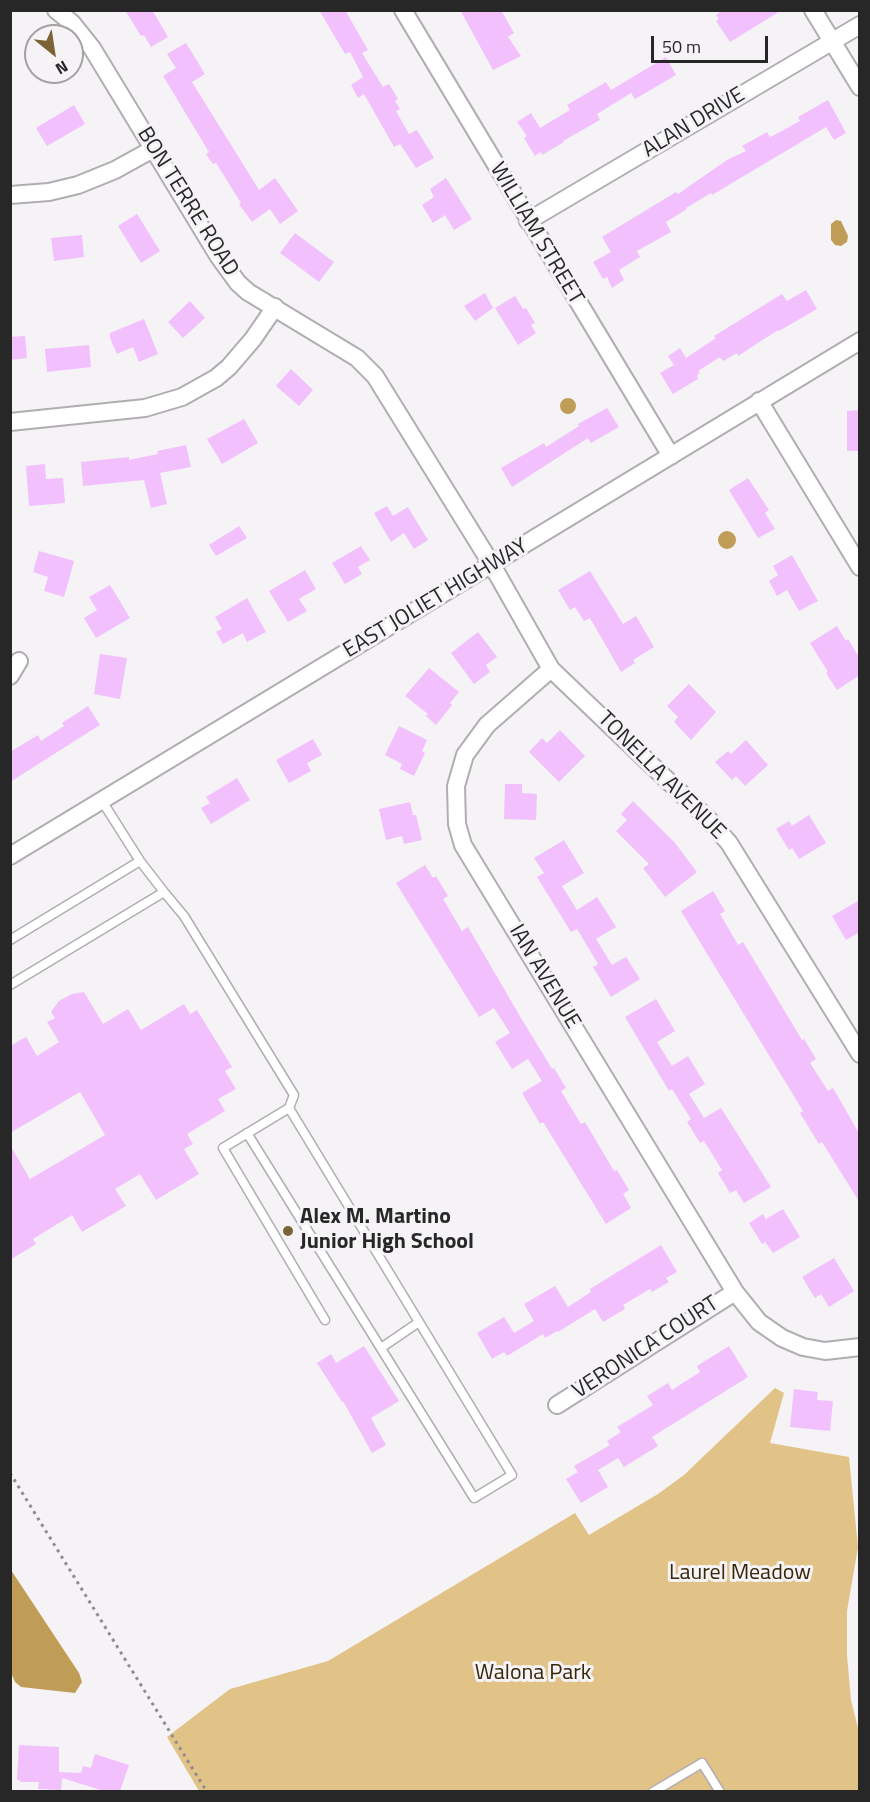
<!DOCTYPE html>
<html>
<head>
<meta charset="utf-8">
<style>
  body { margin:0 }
  #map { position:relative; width:870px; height:1802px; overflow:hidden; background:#f5f3f6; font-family:"Titillium Web",sans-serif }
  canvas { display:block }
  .frame { position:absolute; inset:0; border:12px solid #282728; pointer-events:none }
  .north { position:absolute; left:24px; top:24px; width:60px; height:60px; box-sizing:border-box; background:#f5f3f6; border:2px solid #a3a1a4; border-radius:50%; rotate:150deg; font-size:16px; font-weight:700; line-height:24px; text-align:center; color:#282728 }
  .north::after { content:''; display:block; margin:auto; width:21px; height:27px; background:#7b6334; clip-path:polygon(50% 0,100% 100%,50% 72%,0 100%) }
  .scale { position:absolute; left:651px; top:36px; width:117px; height:27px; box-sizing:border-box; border:3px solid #282728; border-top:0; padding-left:8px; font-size:18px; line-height:21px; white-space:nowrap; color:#282728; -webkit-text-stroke:4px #f5f3f6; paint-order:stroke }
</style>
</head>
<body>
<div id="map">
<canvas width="870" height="1802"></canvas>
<div class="frame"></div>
<div class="north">N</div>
<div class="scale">50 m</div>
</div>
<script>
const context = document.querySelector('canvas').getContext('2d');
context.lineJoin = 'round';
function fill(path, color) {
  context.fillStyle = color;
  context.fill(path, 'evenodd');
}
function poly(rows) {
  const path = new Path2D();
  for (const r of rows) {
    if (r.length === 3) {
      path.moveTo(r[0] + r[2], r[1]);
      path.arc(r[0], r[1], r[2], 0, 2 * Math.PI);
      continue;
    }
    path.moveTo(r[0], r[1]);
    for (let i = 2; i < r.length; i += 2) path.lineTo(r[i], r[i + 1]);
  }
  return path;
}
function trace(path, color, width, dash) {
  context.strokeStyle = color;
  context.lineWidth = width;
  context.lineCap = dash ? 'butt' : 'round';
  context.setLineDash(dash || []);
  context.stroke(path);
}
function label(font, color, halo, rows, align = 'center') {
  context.font = font + ' "Titillium Web",sans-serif';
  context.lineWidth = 6;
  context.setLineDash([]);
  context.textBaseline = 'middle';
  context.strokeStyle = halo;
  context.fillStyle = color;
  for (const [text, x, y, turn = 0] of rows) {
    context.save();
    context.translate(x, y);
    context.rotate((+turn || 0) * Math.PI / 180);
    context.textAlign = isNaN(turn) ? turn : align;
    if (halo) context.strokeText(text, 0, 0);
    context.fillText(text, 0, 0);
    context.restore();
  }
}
const green = poly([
  [775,1388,784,1393,770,1443,849,1457,858,1547,847,1611,847,1655,851,1700,859,1732,859,1791,199,1791,167,1737,230,1689,328,1661,575,1513,589,1535,658,1494,684,1475]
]);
const water = poly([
  [836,220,841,221,848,236,847,242,841,246,835,245,831,240,831,224],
  [568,406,8],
  [727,540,9],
  [11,1570,79,1673,82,1682,75,1693,21,1687,15,1682,10,1670]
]);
const building = poly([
  [125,10,152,10,168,37,151,47,144,35,141,36],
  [319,10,345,10,368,50,362,53,383,87,389,84,398,99,395,101,400,109,396,111,409,134,417,130,434,158,416,168,400,144,394,147,364,94,358,98,351,85,363,77,350,52,345,54],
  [460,10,501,10,514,33,508,37,521,56,493,70],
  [723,10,782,10,730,42,716,21,719,19,716,15],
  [186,43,205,74,192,82,259,190,275,178,298,211,280,224,270,209,252,222,239,204,241,203,216,163,213,164,206,154,209,152,163,76,176,68,167,54],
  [666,57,676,75,635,99,631,93,597,114,600,120,563,141,564,142,542,155,541,152,535,156,524,138,527,136,517,122,531,113,540,128,570,110,567,105,606,82,611,90],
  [828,100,846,133,834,140,826,127,712,195,711,193,686,208,687,209,666,222,671,232,637,251,640,257,619,270,624,280,612,288,607,277,603,279,593,262,611,252,602,237,676,192,678,194,727,160,746,151,742,146,767,132,770,137,780,132,800,121,798,117],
  [74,105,85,124,47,146,36,128],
  [446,178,472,219,454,230,445,215,433,223,422,205,434,197,430,189],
  [137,214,160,251,141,263,118,226],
  [295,233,334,262,319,282,280,253],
  [82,235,84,257,54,261,51,238],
  [806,290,817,309,779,331,778,330,738,356,737,353,723,361,720,357,698,371,700,373,697,375,698,379,673,394,660,373,674,365,668,356,680,348,686,358,716,338,714,336,782,294,787,301],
  [485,293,493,308,475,321,464,306],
  [515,296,523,309,526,308,535,323,531,325,536,333,518,345,495,308],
  [190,301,205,318,183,338,168,322],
  [144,319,158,354,139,362,133,347,117,354,110,338,110,333],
  [25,336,27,358,10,360,10,337],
  [89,345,91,367,47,372,45,349],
  [291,369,313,390,299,406,276,386],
  [607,408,619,427,591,443,588,438,512,487,501,468,544,443,546,447,579,426,578,424],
  [860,410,860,451,847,451,847,411],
  [244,419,258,443,222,464,207,439],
  [186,445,191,467,160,473,167,504,151,508,144,480,83,486,81,462,129,457,129,460,158,454,157,451],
  [45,464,46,479,63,478,65,503,29,506,26,466],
  [748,478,769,510,765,513,775,529,758,538,729,490],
  [387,506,393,516,408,507,428,540,414,549,404,533,391,542,374,513],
  [239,526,247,538,216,556,209,545],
  [361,546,370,560,358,567,362,574,345,584,332,563],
  [39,551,74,561,64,597,44,591,48,577,33,572],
  [792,555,818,601,799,611,787,590,777,596,769,581,778,575,773,566],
  [305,570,316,589,299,599,307,611,288,622,269,591],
  [590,571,623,624,636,616,654,647,633,660,635,663,621,672,590,618,584,621,575,607,570,610,558,590],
  [110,585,130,618,96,638,84,618,97,610,89,597],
  [247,598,266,632,247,642,243,633,223,644,216,632,222,629,215,617],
  [837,626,846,641,848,639,860,659,860,675,837,690,826,673,828,672,810,643],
  [478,632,497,657,486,665,490,672,474,684,451,653],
  [100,654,127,658,120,699,94,694],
  [429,668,459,692,450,703,452,705,436,725,426,716,428,714,405,696],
  [689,684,716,712,691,740,674,722,678,717,667,706],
  [88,706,100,725,10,782,10,752,38,735,41,741,64,726,62,723],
  [399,726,427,740,422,751,425,753,414,776,400,769,402,764,385,755],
  [560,730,585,756,559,782,529,752,542,738,547,743],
  [313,739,322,755,307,763,311,771,289,783,276,760],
  [746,740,768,765,745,786,736,776,732,780,715,762,728,751,731,754],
  [237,778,250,800,211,824,201,808,210,803,206,797],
  [505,784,522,784,522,793,537,794,536,820,504,819],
  [633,801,675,843,697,872,665,897,643,868,649,864,616,831,627,820,621,814],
  [410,802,413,815,416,815,422,840,404,844,402,836,386,840,379,809],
  [809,815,826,843,799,859,792,848,789,850,776,829,789,821,792,826],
  [564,840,584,873,562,886,577,910,597,897,616,927,596,939,612,965,626,957,640,979,611,997,593,967,598,964,577,929,571,932,537,877,544,873,534,858],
  [425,865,433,878,436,876,448,896,443,899,462,931,468,927,521,1018,552,1069,554,1068,566,1088,561,1091,581,1124,585,1122,614,1171,617,1170,629,1190,623,1194,631,1208,606,1224,543,1122,540,1124,522,1093,542,1081,528,1059,512,1069,495,1042,510,1033,494,1008,479,1017,396,883],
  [713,891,725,911,720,914,738,945,743,942,802,1040,804,1039,816,1059,810,1063,828,1091,833,1088,860,1135,860,1203,822,1142,819,1144,800,1113,803,1111,681,911],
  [860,900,860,932,846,940,832,916],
  [84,992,103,1024,128,1009,141,1030,184,1004,190,1014,197,1010,232,1067,225,1071,236,1089,218,1099,225,1111,187,1134,193,1144,184,1149,199,1174,156,1200,140,1174,115,1189,126,1206,82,1232,72,1215,33,1239,36,1244,10,1260,10,1145,30,1179,105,1135,80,1092,10,1133,10,1046,26,1037,37,1056,59,1042,47,1022,55,1018,51,1012,59,1001,72,994],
  [656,999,675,1031,657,1042,672,1066,688,1056,705,1084,689,1094,704,1118,721,1108,771,1187,744,1203,736,1190,730,1193,718,1173,722,1170,704,1141,700,1143,687,1122,691,1119,672,1089,669,1091,625,1017],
  [783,1209,800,1237,773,1253,765,1242,762,1244,749,1223,763,1214,766,1219],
  [661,1245,677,1272,666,1278,669,1282,652,1292,650,1289,623,1305,625,1309,603,1322,595,1309,558,1332,557,1331,545,1338,543,1334,507,1356,504,1352,492,1359,477,1333,504,1317,514,1333,534,1321,524,1304,555,1286,568,1307,591,1292,590,1289],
  [834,1258,854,1291,829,1307,821,1294,815,1298,802,1277],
  [364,1346,399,1401,371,1418,386,1445,372,1453,343,1401,342,1402,317,1363,331,1354,336,1363],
  [729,1346,748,1377,652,1437,658,1446,624,1467,618,1458,598,1470,608,1487,581,1503,566,1479,578,1472,574,1466,610,1445,607,1441,621,1432,617,1427,653,1405,647,1396,668,1383,672,1390,700,1372,697,1366],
  [794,1389,818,1392,817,1400,833,1401,830,1431,790,1427],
  [19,1745,59,1747,59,1772,81,1773,83,1766,91,1768,95,1754,129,1765,120,1791,104,1791,62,1778,61,1790,38,1789,39,1782,21,1782,17,1779]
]);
const path = poly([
  [10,1473,207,1792]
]);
const lane = poly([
  [102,801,140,861,164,892],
  [10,940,140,861],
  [10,985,164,892,184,916,294,1095,289,1108,223,1148,325,1320],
  [247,1133,474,1498,512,1475,289,1108],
  [381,1348,419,1322],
  [653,1792,702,1763,720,1792]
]);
const street = poly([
  [56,10,72,23,92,48,219,257,238,283,248,292,357,358,375,376,492,565,551,669,709,820,729,843,860,1054],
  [403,10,671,456],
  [813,10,860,87],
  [10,195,49,192,78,185,115,170,153,149],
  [528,221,860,25],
  [759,401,860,567],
  [10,422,145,408,182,397,216,378,229,367,253,339,275,307],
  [551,669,487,725,465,755,456,786,457,824,463,845,735,1292,759,1322,782,1338,803,1347,825,1351,860,1347],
  [10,676,19,661],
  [10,856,860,341],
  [557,1405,735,1292]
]);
const markers = [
  [288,1231,6,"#7b6334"]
];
const streetNames = [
  ["ALAN DRIVE",694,123,-31],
  ["BON TERRE ROAD",187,202,58],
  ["WILLIAM STREET",536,234,59],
  ["EAST JOLIET HIGHWAY",436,599,-31],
  ["TONELLA AVENUE",661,776,45],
  ["IAN AVENUE",544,977,59],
  ["VERONICA COURT",646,1348,-33]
];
const poiNames = [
  ["Alex M. Martino",300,1218],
  ["Junior High School",300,1243]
];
const parkNames = [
  ["Laurel Meadow",740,1574],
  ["Walona Park",533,1674]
];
fill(green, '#e2c387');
fill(water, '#c09d57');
fill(building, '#f2c0fd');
trace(lane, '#b0aeb1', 11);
trace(street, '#b0aeb1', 20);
trace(path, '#8f8d8f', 3, [3, 4.5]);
trace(lane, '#fff', 8);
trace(street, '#fff', 16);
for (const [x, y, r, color] of markers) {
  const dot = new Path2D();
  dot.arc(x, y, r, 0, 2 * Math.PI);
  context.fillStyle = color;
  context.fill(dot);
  trace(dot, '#f5f3f6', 2);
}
label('22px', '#282728', '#f5f3f6', streetNames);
label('bold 22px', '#282728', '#f5f3f6', poiNames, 'left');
label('22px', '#362706', '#f5f3f6', parkNames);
</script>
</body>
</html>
